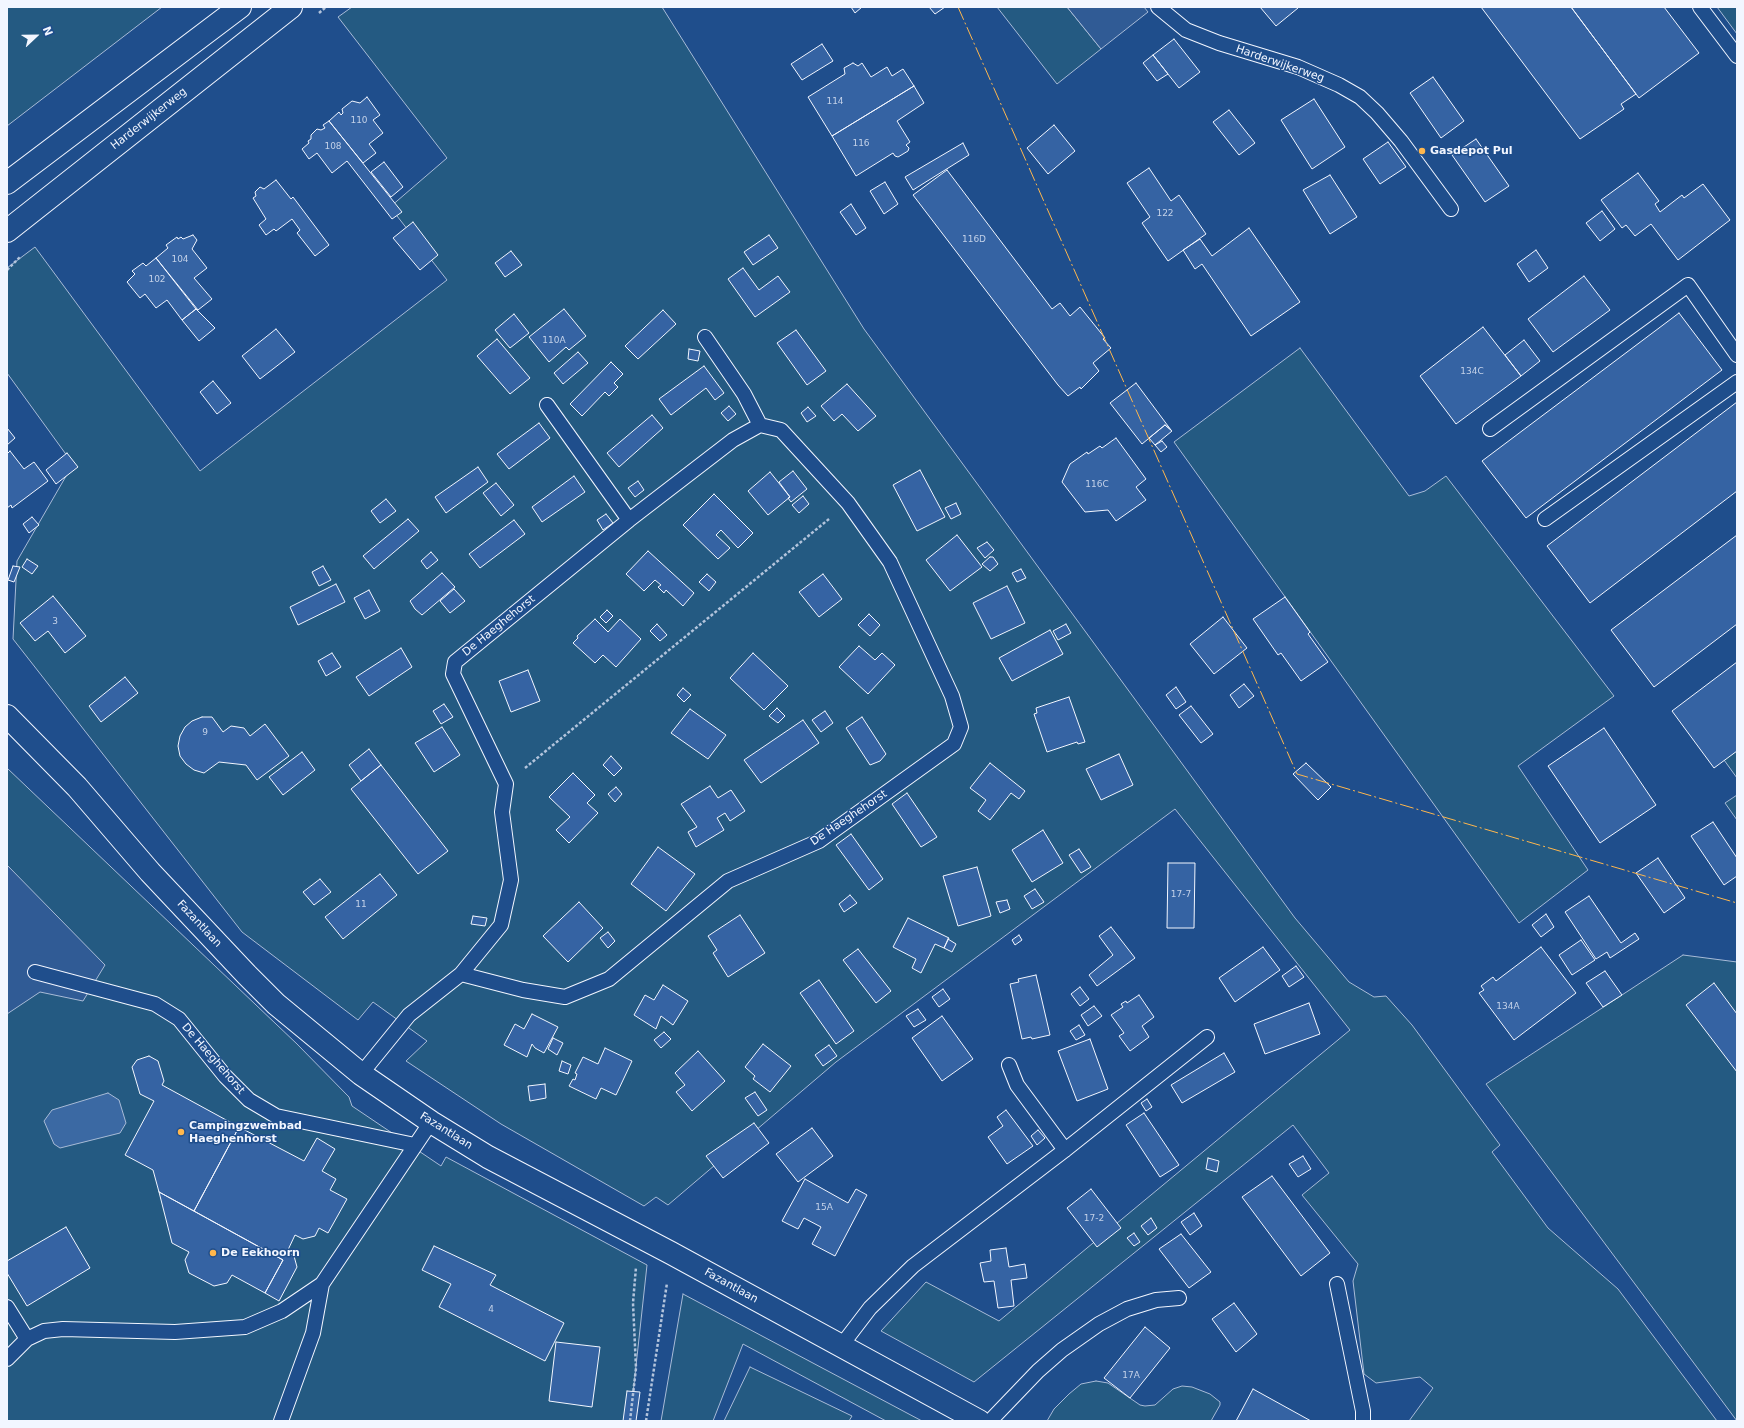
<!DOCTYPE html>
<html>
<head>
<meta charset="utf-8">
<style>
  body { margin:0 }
  #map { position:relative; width:1744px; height:1428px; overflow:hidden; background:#1f4e8c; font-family:"DejaVu Sans",sans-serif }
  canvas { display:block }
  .frame { position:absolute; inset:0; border:8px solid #f2f6ff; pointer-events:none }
  .north { position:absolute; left:16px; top:16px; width:40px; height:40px; -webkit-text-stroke:3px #1f4e8c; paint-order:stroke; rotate:68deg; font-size:11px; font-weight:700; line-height:16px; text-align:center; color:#f2f6ff }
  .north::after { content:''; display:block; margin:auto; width:14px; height:18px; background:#f2f6ff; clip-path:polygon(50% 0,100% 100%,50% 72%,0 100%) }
</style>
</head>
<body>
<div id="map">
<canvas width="1744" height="1428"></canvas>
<div class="frame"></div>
<div class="north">N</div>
</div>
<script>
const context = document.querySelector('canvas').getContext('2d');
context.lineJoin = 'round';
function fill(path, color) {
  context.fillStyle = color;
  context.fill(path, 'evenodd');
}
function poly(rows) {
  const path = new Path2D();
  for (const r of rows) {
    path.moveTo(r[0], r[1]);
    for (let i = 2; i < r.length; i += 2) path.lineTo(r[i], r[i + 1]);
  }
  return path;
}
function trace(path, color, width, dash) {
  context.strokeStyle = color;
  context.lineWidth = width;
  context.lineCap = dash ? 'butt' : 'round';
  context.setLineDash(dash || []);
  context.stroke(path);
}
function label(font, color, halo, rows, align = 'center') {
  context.font = font + ' "DejaVu Sans",sans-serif';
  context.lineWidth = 3;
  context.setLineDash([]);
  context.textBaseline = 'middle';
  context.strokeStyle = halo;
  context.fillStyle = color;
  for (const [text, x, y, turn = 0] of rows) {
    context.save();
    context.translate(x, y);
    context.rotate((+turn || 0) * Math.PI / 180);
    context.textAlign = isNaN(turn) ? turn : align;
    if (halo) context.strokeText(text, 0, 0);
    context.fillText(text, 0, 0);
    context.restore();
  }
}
const green = poly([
  [7,7,162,7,7,126,7,7],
  [352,7,662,7,864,329,1295,918,1349,982,1374,997,1386,996,1412,1025,1500,1145,1492,1152,1548,1228,1618,1289,1717,1421,1409,1421,1433,1388,1420,1377,1376,1383,1364,1374,1353,1281,1358,1264,1302,1195,1329,1173,1293,1125,974,1382,881,1331,926,1282,999,1321,1350,1030,1175,809,836,1062,668,1205,656,1197,644,1206,501,1124,406,1061,427,1041,373,1002,358,1020,242,932,13,639,17,561,73,464,7,373,7,268,35,247,200,471,447,280,390,207,447,158,338,17,352,7],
  [997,7,1067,7,1101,49,1057,84,997,7],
  [1717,7,1737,7,1737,34,1717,7],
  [1300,348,1409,496,1425,491,1446,476,1614,696,1518,766,1588,870,1519,923,1174,442,1300,348],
  [1737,740,1737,778,1719,753,1737,740],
  [7,768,297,1044,349,1097,352,1106,441,1166,446,1157,647,1265,630,1421,7,1421,7,768],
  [1737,795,1737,820,1725,803,1737,795],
  [1683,955,1737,962,1737,1421,1486,1084,1683,955],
  [683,1294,922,1421,886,1421,743,1344,713,1421,661,1421,683,1294],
  [750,1367,852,1416,849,1421,724,1421,750,1367],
  [1096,1381,1108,1383,1140,1405,1145,1406,1155,1405,1173,1389,1182,1386,1192,1387,1210,1394,1220,1402,1220,1405,1211,1421,1047,1421,1054,1409,1069,1394,1081,1384,1096,1381]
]);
const parking = poly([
  [1067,7,1144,7,1148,12,1101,49,1067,7],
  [7,865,105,965,83,1001,40,992,7,1014,7,865]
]);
const water = poly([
  [108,1093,119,1100,126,1123,120,1133,60,1148,54,1144,44,1121,52,1110,108,1093]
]);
const building = poly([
  [851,7,862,7,855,13,851,7],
  [929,7,945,7,935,14,929,7],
  [1260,7,1297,7,1298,8,1276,26,1260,7],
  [1481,7,1571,7,1636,94,1621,104,1624,109,1580,139,1481,7],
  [1571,7,1664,7,1699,53,1639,98,1571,7],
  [1174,39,1200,72,1179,88,1153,55,1174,39],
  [822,44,833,61,802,80,791,64,822,44],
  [1153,55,1168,74,1157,81,1143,63,1153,55],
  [853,63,858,66,862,63,871,77,887,67,892,76,903,69,914,86,832,136,808,97,845,74,844,68,853,63],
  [1433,77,1464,121,1441,138,1410,93,1433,77],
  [914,86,924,103,897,121,910,142,906,145,909,148,908,151,898,157,895,156,893,153,856,176,832,136,914,86],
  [367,97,380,115,373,120,383,133,369,144,376,153,363,163,329,121,339,112,341,115,343,113,342,109,352,101,360,103,367,97],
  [1314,99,1345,147,1312,169,1281,120,1314,99],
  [1229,110,1255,143,1239,155,1213,122,1229,110],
  [329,121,402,212,392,219,347,161,332,173,317,153,309,159,302,149,309,143,308,141,311,139,311,135,317,129,321,130,325,128,323,125,329,121],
  [1054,125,1075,151,1048,174,1027,148,1054,125],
  [1476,139,1509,186,1485,202,1452,155,1476,139],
  [1388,142,1406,167,1380,184,1363,159,1388,142],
  [963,143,969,155,913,190,905,177,963,143],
  [384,162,403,187,391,197,371,172,384,162],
  [1149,168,1171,201,1179,195,1206,234,1168,261,1142,223,1150,217,1127,183,1149,168],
  [947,170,1052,309,1060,303,1070,316,1080,307,1105,338,1103,339,1111,348,1093,363,1099,371,1081,389,1080,387,1068,396,1058,385,913,195,947,170],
  [1638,173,1659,201,1655,204,1660,212,1682,195,1684,198,1703,184,1730,220,1678,260,1651,224,1635,236,1626,225,1622,228,1601,200,1638,173],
  [1330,175,1357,217,1330,234,1303,190,1330,175],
  [276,180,291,199,293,197,329,245,315,256,297,233,300,230,292,219,276,231,274,229,266,235,259,225,266,219,253,198,256,196,255,192,260,187,264,189,276,180],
  [885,182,898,204,884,214,870,191,885,182],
  [851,204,866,228,856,235,840,212,851,204],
  [1602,211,1615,229,1600,241,1586,223,1602,211],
  [413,222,438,255,420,270,393,238,413,222],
  [1249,228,1300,302,1251,336,1202,264,1195,269,1183,250,1200,239,1212,256,1249,228],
  [193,235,197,240,192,249,207,268,194,278,212,299,198,310,156,258,168,248,166,245,177,237,178,239,181,237,183,239,193,235],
  [769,235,778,248,753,265,744,252,769,235],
  [1536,250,1548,268,1529,282,1517,264,1536,250],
  [511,251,522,265,505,277,495,263,511,251],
  [156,258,196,309,182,320,167,300,156,308,145,294,140,298,127,282,135,274,132,271,143,263,146,266,156,258],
  [743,268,759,290,778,276,790,292,755,317,728,279,743,268],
  [1584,276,1610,310,1553,352,1528,319,1584,276],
  [196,309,215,328,199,341,182,320,196,309],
  [564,309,586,336,569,350,566,347,549,362,529,337,564,309],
  [663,310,676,324,638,359,625,346,663,310],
  [1679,313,1722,370,1526,518,1482,461,1679,313],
  [514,314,529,333,510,348,495,330,514,314],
  [1483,327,1521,376,1456,424,1420,376,1483,327],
  [276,329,295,352,260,379,242,356,276,329],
  [796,330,826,371,807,385,777,343,796,330],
  [497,339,530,378,510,394,477,356,497,339],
  [1524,340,1540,361,1521,376,1505,355,1524,340],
  [689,349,700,351,698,361,688,359,689,349],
  [578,352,588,363,563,384,554,373,578,352],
  [611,362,623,374,614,383,618,387,609,396,605,392,582,416,570,404,611,362],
  [704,366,724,393,715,400,706,388,671,415,659,399,704,366],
  [213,381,231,403,217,414,200,392,213,381],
  [1136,383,1171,430,1165,425,1142,444,1110,403,1136,383],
  [847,384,876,416,858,431,842,414,834,421,821,406,847,384],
  [1737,402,1737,491,1590,603,1547,546,1737,402],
  [729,406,736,414,728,421,721,413,729,406],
  [808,407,816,416,807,422,801,413,808,407],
  [652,415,663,428,619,467,607,453,652,415],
  [539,423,550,438,509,469,497,454,539,423],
  [1165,425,1172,431,1155,445,1149,438,1165,425],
  [7,428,15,438,7,445,7,428],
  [1116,438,1146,479,1136,487,1146,500,1116,521,1108,510,1085,512,1062,482,1070,464,1087,452,1088,454,1100,446,1102,448,1116,438],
  [1162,441,1167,447,1161,452,1155,445,1162,441],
  [10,451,24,469,34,462,48,481,12,508,11,505,7,508,7,454,10,451],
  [67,453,78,467,56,484,46,470,67,453],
  [478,467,488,482,446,513,435,497,478,467],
  [920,470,945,517,917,531,893,485,920,470],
  [793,471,807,489,791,502,788,498,790,497,779,482,793,471],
  [770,472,790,497,768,515,748,491,770,472],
  [574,476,585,492,542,522,532,507,574,476],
  [638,481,644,490,635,497,628,488,638,481],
  [496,483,514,505,501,516,483,493,496,483],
  [714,494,753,533,738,548,721,530,716,535,730,548,718,559,683,525,714,494],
  [803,496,809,504,799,513,792,505,803,496],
  [386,499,396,511,380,523,371,511,386,499],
  [956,503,961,514,951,519,945,508,956,503],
  [606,514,613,523,603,530,597,520,606,514],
  [32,517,39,525,29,533,23,524,32,517],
  [408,519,419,531,374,569,363,556,408,519],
  [514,520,525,534,480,568,469,554,514,520],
  [957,535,982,567,950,591,926,560,957,535],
  [1737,535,1737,624,1654,687,1611,630,1737,535],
  [987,542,994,550,985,558,977,548,987,542],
  [648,551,694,593,683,606,666,590,664,593,658,587,661,585,655,580,644,591,626,574,648,551],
  [431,552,438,560,427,569,421,561,431,552],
  [990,557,993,557,998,564,990,571,982,564,990,557],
  [27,559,38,566,32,574,22,567,27,559],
  [13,566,20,567,14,582,8,580,13,566],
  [323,566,331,580,319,586,312,572,323,566],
  [1021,569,1026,578,1017,582,1012,573,1021,569],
  [442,573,455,587,422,615,415,609,410,601,442,573],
  [707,574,716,582,709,591,699,582,707,574],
  [823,574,842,599,819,617,799,592,823,574],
  [336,584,345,602,298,625,290,607,336,584],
  [1007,586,1025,623,991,639,973,603,1007,586],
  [454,589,465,601,450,613,440,601,454,589],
  [369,590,380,611,365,619,354,598,369,590],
  [53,596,86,636,65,653,48,631,35,641,20,623,53,596],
  [1285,597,1310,632,1308,634,1328,662,1301,681,1281,653,1278,655,1253,619,1285,597],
  [607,610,613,616,606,623,600,617,607,610],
  [869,614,880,625,870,636,858,625,869,614],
  [1223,617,1247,648,1214,674,1190,644,1223,617],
  [595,619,608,632,620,619,641,639,616,667,603,655,595,663,573,643,578,638,577,636,595,619],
  [657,624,667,635,660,641,650,631,657,624],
  [1066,624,1071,633,1058,640,1053,631,1066,624],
  [1050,630,1063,654,1012,681,999,658,1050,630],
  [859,646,875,660,882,653,895,665,868,694,839,667,859,646],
  [401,648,412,667,369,696,356,677,401,648],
  [332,653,341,667,326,676,318,661,332,653],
  [753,653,788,686,764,710,730,678,753,653],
  [1737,662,1737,751,1714,768,1672,711,1737,662],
  [528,670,540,701,511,712,499,681,528,670],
  [125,677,138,693,101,722,89,706,125,677],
  [1244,684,1254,696,1239,708,1230,695,1244,684],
  [1176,687,1186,702,1176,709,1166,695,1176,687],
  [683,688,691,695,684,702,677,695,683,688],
  [1069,697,1085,742,1078,744,1077,742,1047,752,1034,714,1037,713,1036,708,1069,697],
  [444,704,453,717,441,724,433,711,444,704],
  [1191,706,1213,734,1201,743,1179,715,1191,706],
  [777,708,785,716,778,723,769,716,777,708],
  [690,709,726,735,708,759,671,733,690,709],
  [825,711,833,723,821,732,812,720,825,711],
  [202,717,212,717,223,732,231,726,244,728,250,736,265,724,289,756,257,780,246,765,219,762,204,773,194,770,186,764,180,756,178,746,180,736,185,727,192,721,202,717],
  [862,717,886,754,880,761,870,765,846,728,862,717],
  [803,720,819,743,761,783,744,760,803,720],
  [442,727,460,755,434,772,415,743,442,727],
  [1604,728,1656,805,1600,843,1548,766,1604,728],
  [369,749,381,765,361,781,349,765,369,749],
  [302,752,315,770,283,795,269,777,302,752],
  [1119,754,1133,785,1101,800,1086,769,1119,754],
  [611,756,622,768,614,776,603,765,611,756],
  [990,763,1025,791,1019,799,1011,793,990,820,978,811,986,800,970,788,990,763],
  [1306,763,1331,787,1318,800,1293,774,1306,763],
  [381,765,448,851,418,874,351,789,381,765],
  [573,773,595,795,587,803,598,813,569,843,556,830,570,817,549,797,573,773],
  [710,786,718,798,731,790,745,811,730,821,725,813,717,818,724,830,696,847,688,832,697,827,681,804,710,786],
  [616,787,622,794,615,802,608,794,616,787],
  [907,793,937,837,921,847,892,804,907,793],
  [1713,822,1737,858,1737,876,1724,885,1691,836,1713,822],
  [1043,830,1063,863,1032,882,1012,850,1043,830],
  [851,834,883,879,869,890,836,845,851,834],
  [658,847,695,874,666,911,631,884,658,847],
  [1079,849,1091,867,1081,873,1069,855,1079,849],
  [1658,858,1685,898,1664,913,1636,873,1658,858],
  [1168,863,1195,863,1194,928,1167,928,1168,863],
  [977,867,991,916,958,926,943,876,977,867],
  [380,874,397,895,343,939,325,917,380,874],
  [320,879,331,892,314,905,303,892,320,879],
  [1035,889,1044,902,1032,909,1024,896,1035,889],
  [850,895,857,903,844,912,839,904,850,895],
  [1589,896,1621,943,1635,933,1639,939,1610,958,1607,952,1596,959,1565,912,1589,896],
  [1007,900,1010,909,1000,913,996,902,1007,900],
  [579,902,603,928,568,962,543,936,579,902],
  [1546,914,1554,927,1541,937,1532,925,1546,914],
  [740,915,765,953,728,977,713,953,717,950,708,936,740,915],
  [473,916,487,918,485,926,471,924,473,916],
  [908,918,949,938,944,948,935,944,921,973,912,968,916,959,893,947,908,918],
  [1111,927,1135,958,1097,986,1089,975,1113,955,1099,936,1111,927],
  [608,932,615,941,608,948,600,938,608,932],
  [1019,935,1022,940,1015,945,1012,940,1019,935],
  [948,939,956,944,952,952,944,948,948,939],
  [1581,940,1595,960,1572,975,1559,955,1581,940],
  [1263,947,1280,970,1235,1002,1219,978,1263,947],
  [1541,947,1576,993,1514,1040,1479,993,1484,990,1481,986,1493,977,1496,981,1541,947],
  [858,949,891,991,876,1003,843,960,858,949],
  [1296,966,1304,977,1289,987,1282,976,1296,966],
  [1605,971,1622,995,1603,1007,1586,983,1605,971],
  [1036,975,1050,1035,1032,1039,1031,1037,1022,1039,1010,984,1019,982,1018,979,1036,975],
  [819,980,854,1031,836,1044,800,993,819,980],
  [1714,983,1737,1014,1737,1072,1686,1005,1714,983],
  [663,985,688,1001,673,1025,661,1016,656,1029,634,1015,645,995,654,1000,663,985],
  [1080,987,1089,999,1080,1006,1071,994,1080,987],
  [943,989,950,999,939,1007,932,997,943,989],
  [1139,995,1154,1017,1142,1026,1149,1037,1130,1051,1119,1036,1124,1033,1111,1015,1123,1007,1121,1004,1126,1001,1127,1003,1139,995],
  [1309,1003,1320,1034,1265,1054,1254,1024,1309,1003],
  [1094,1006,1102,1016,1088,1026,1081,1015,1094,1006],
  [918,1009,926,1020,914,1027,906,1016,918,1009],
  [532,1014,558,1027,544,1053,535,1048,532,1044,527,1057,504,1045,515,1024,524,1029,532,1014],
  [942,1016,973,1059,942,1081,912,1038,942,1016],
  [1079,1025,1085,1035,1076,1040,1070,1031,1079,1025],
  [664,1032,671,1039,661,1048,654,1040,664,1032],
  [553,1038,563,1043,557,1055,548,1049,553,1038],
  [1090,1039,1108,1089,1077,1101,1058,1051,1090,1039],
  [763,1044,791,1066,770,1092,753,1079,755,1076,745,1067,763,1044],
  [829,1045,837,1056,823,1066,815,1055,829,1045],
  [605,1048,632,1061,616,1095,601,1088,596,1099,569,1086,573,1079,575,1080,577,1074,575,1073,583,1057,598,1064,605,1048],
  [698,1051,725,1081,692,1111,676,1092,685,1085,675,1073,698,1051],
  [1224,1053,1235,1072,1182,1103,1171,1085,1224,1053],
  [149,1056,158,1061,164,1081,162,1085,239,1127,194,1211,159,1192,153,1170,125,1155,154,1101,140,1094,132,1067,137,1060,149,1056],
  [562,1061,571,1065,568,1074,559,1071,562,1061],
  [545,1084,546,1098,530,1101,528,1086,545,1084],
  [755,1092,767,1110,758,1116,745,1098,755,1092],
  [1147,1099,1152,1107,1146,1111,1141,1103,1147,1099],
  [1006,1110,1033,1146,1007,1164,988,1137,1003,1126,997,1117,1006,1110],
  [1144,1113,1179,1165,1160,1177,1126,1125,1144,1113],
  [754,1123,769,1143,723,1178,706,1156,754,1123],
  [239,1127,304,1161,317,1138,335,1149,322,1171,336,1179,330,1190,347,1199,328,1233,319,1228,315,1236,303,1239,295,1235,287,1252,294,1256,297,1267,279,1301,265,1293,283,1260,194,1211,239,1127],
  [812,1128,833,1156,798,1182,776,1154,812,1128],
  [1038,1130,1045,1138,1037,1145,1031,1136,1038,1130],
  [1303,1156,1311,1169,1298,1177,1289,1164,1303,1156],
  [1208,1158,1219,1161,1217,1172,1206,1169,1208,1158],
  [1272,1176,1330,1253,1301,1276,1242,1197,1272,1176],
  [805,1179,848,1203,856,1189,867,1195,835,1256,812,1244,821,1227,804,1218,798,1229,782,1221,805,1179],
  [1091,1189,1121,1228,1097,1247,1067,1208,1091,1189],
  [159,1192,283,1260,265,1293,232,1275,227,1283,214,1286,189,1273,185,1260,189,1252,172,1243,159,1192],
  [1194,1213,1202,1226,1190,1235,1181,1222,1194,1213],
  [1151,1218,1157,1228,1148,1235,1141,1226,1151,1218],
  [66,1227,90,1268,27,1306,7,1273,7,1261,66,1227],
  [1134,1233,1140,1242,1134,1246,1127,1238,1134,1233],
  [1181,1234,1211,1272,1189,1288,1159,1249,1181,1234],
  [434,1246,496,1275,490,1285,564,1323,545,1361,439,1307,451,1284,422,1270,434,1246],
  [1006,1248,1009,1267,1025,1264,1027,1278,1011,1280,1014,1306,998,1308,994,1281,984,1282,980,1263,991,1261,990,1250,1006,1248],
  [1234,1303,1257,1334,1236,1352,1212,1319,1234,1303],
  [1145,1327,1170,1348,1130,1398,1104,1378,1145,1327],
  [556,1342,600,1347,592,1407,549,1401,556,1342],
  [1253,1389,1311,1421,1236,1421,1253,1389],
  [627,1391,640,1392,636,1421,623,1421,627,1391]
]);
const path = poly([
  [319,13,326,7],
  [7,270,21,256],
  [525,768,829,519],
  [630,1421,636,1368,633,1303,636,1267],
  [646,1421,667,1283]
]);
const service = poly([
  [1158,7,1186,30,1219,43,1298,67,1339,85,1360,97,1377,113,1401,141,1451,209],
  [1700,7,1737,56],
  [705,337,744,394,760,425],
  [547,405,629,520],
  [1490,429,1688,285,1737,355],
  [1545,519,1737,382],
  [35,972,155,1004,179,1019,225,1076,249,1100,276,1116,415,1145],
  [1009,1065,1017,1085,1065,1150],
  [361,1074,409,1015,461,974,523,990,565,997,609,979,728,881,819,841,954,744,961,727,952,696,890,562,848,503,781,430,760,425,733,440,629,520,455,662,453,674,506,784,502,812,511,880,501,925,461,974],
  [1337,1284,1363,1411,1363,1421],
  [7,1307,27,1339,7,1359],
  [27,1339,44,1331,63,1329,175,1332,245,1327,282,1311,322,1284,431,1122],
  [841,1346,870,1308,913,1266,1065,1150,1207,1037],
  [281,1421,313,1333,322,1284],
  [990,1421,1038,1371,1062,1350,1099,1324,1127,1309,1156,1300,1179,1298]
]);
const minor = poly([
  [7,716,77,787,150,872,247,975,276,1004,361,1074,431,1122,488,1157,671,1253,979,1421]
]);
const primary = poly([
  [7,183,240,7],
  [7,231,291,7]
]);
const power = poly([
  [958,7,1297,774,1737,903]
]);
const markers = [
  [1422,151,4,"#ffb74d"],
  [181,1132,4,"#ffb74d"],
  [213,1253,4,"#ffb74d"]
];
const numberNames = [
  ["114",835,102],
  ["110",359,121],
  ["116",861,144],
  ["108",333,147],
  ["122",1165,214],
  ["116D",974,240],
  ["104",180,260],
  ["102",157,280],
  ["110A",554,341],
  ["134C",1472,372],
  ["116C",1097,485],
  ["3",55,622],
  ["9",205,733],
  ["17-7",1181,895],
  ["11",361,905],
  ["134A",1508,1007],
  ["15A",824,1208],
  ["17-2",1094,1219],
  ["4",491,1310],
  ["17A",1131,1376]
];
const streetNames = [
  ["Harderwijkerweg",1280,64,19],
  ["Harderwijkerweg",149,119,-38],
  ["De Haeghehorst",499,626,-39],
  ["De Haeghehorst",849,818,-34],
  ["Fazantlaan",199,924,47],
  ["De Haeghehorst",213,1059,49],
  ["Fazantlaan",446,1131,32],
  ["Fazantlaan",731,1286,29]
];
const poiNames = [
  ["Gasdepot Pul",1430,151],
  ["Campingzwembad",189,1126],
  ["Haeghenhorst",189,1139],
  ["De Eekhoorn",221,1253]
];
fill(green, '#245a82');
trace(green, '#a8bbd7', 1);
fill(parking, '#305b95');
trace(parking, '#a8bbd7', 1);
fill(water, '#3b69a3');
trace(water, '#a8bbd7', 1);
fill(building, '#3563a3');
trace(building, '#f2f6ff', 1);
trace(service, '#f2f6ff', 16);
trace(minor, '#f2f6ff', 24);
trace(primary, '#f2f6ff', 24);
trace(path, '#b3c4dc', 2.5, [3, 2]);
trace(service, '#1f4e8c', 14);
trace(minor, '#1f4e8c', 22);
trace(primary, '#1f4e8c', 22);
trace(power, '#ffb74d', 1, [14, 3, 2, 3]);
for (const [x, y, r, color] of markers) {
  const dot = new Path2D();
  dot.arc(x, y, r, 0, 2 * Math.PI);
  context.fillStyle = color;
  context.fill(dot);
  trace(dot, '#1f4e8c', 1.5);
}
label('9px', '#c3d1e8', null, numberNames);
label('11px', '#f2f6ff', '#1f4e8c', streetNames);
label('bold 11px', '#f2f6ff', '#1f4e8c', poiNames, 'left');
</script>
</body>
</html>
